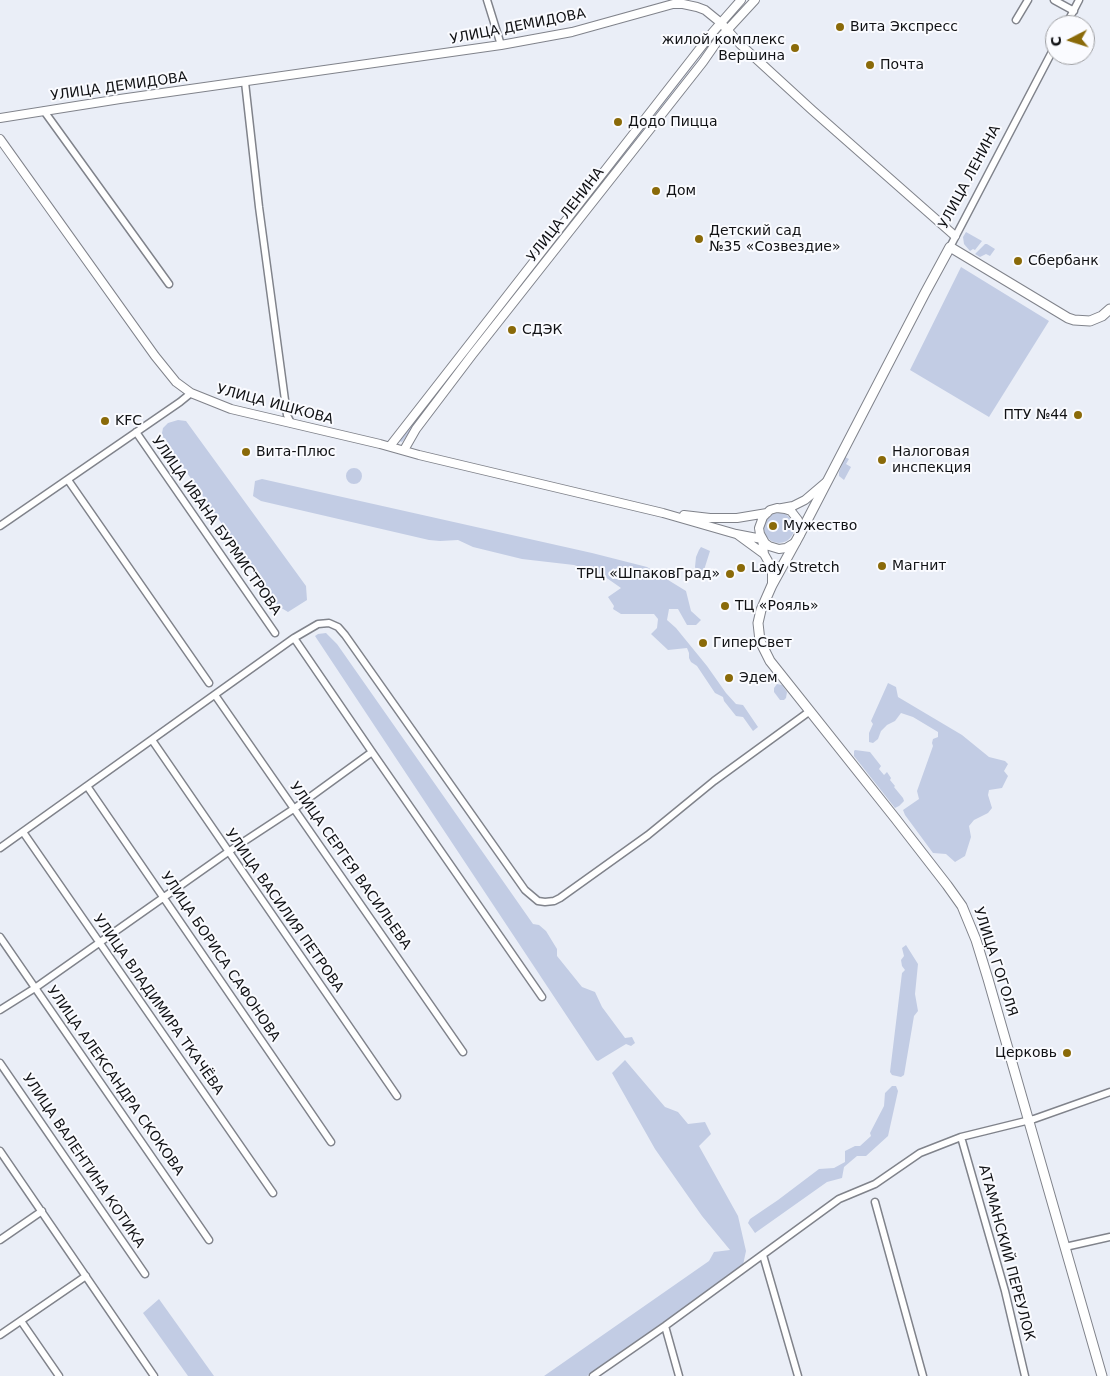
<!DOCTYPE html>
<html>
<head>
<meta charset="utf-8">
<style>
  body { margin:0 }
  #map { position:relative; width:1110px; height:1376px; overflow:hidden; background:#eaeef7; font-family:"DejaVu Sans",sans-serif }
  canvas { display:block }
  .north { position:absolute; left:1045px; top:15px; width:50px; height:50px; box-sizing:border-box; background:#fafbff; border:1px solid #9d9ea1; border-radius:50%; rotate:265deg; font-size:14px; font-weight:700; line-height:20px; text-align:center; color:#111215 }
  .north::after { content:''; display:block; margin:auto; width:18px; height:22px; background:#8a6a09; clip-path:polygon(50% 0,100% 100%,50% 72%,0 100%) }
</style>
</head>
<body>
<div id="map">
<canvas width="1110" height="1376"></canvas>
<div class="north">С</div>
</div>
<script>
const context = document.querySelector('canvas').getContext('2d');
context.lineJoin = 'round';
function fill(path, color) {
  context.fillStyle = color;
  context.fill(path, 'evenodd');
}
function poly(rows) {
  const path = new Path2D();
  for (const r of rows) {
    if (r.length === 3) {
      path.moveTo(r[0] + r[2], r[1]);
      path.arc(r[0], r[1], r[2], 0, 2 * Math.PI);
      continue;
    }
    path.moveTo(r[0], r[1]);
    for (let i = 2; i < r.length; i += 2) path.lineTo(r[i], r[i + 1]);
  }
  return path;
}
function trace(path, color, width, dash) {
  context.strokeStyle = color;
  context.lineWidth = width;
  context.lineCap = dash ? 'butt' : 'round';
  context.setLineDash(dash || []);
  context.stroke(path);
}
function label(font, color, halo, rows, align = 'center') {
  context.font = font + ' "DejaVu Sans",sans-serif';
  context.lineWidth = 4;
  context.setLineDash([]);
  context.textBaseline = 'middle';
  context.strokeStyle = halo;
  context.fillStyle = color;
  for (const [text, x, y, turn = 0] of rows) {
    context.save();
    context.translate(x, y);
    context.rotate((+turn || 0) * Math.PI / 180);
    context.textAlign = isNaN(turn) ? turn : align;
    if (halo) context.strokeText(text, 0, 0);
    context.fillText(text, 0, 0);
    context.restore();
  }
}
const green = poly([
  [714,34,716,36,402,442,399,441],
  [966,232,982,241,975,250,973,249,970,251,964,244,963,237],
  [985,244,987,244,995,249,990,256,986,254,980,257,975,254],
  [961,267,1049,321,989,417,910,370],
  [178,420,186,421,306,586,307,600,288,612,278,606,164,439,162,433,163,428,168,423],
  [845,457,849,459,846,464,851,467,844,480,839,476,839,472],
  [354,476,8],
  [262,479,592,553,647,567,686,591,691,611,701,620,696,625,687,625,678,609,669,609,667,620,676,628,707,666,726,693,736,704,743,705,758,727,753,731,743,717,736,716,724,701,723,697,715,693,697,666,691,662,689,658,689,653,687,648,668,650,651,634,657,628,658,619,654,614,621,614,613,609,614,606,608,597,621,588,601,574,574,565,522,559,473,547,458,540,440,541,429,540,261,501,253,496,255,481],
  [779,528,15],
  [701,547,710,551,704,570,700,573,697,573,695,567,696,557,699,550],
  [326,633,337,644,533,924,539,925,546,931,557,949,557,956,582,987,595,992,602,1007,625,1038,632,1037,635,1043,631,1046,626,1044,598,1061,596,1060,315,636,318,634],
  [888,683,896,687,898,697,962,735,989,757,1005,761,1008,764,1004,771,1008,776,1002,788,989,790,988,795,992,808,988,813,974,820,969,826,971,837,965,856,955,862,946,854,933,853,905,815,903,810,919,799,917,791,933,746,932,743,933,739,938,737,938,732,913,717,901,713,895,721,887,725,881,731,878,739,873,743,869,742,869,733,873,724,871,721],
  [777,684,782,685,787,692,786,698,784,700,780,700,774,692,774,688],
  [855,750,870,752,881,766,879,769,884,775,887,772,891,778,890,780,895,786,894,787,903,798,904,801,899,806,895,808,854,756,854,751],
  [906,945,918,964,915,994,918,1011,914,1016,904,1075,901,1077,892,1075,890,1072,902,973,905,970,902,966,901,960,904,956,902,948],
  [625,1060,665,1107,678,1112,688,1124,705,1122,711,1134,699,1146,738,1216,746,1251,743,1265,733,1276,587,1376,544,1376,709,1261,714,1252,730,1250,702,1216,655,1149,612,1073],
  [892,1086,896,1086,898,1091,888,1136,866,1156,857,1156,844,1167,842,1178,827,1182,755,1233,748,1223,750,1219,778,1200,819,1169,834,1168,845,1162,845,1151,855,1146,860,1146,871,1136,870,1133,884,1106,885,1093],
  [159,1299,214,1376,188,1376,143,1313]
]);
const minor = poly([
  [487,0,501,45],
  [1054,0,1074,11],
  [1016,20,1028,0],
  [1066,25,1079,0],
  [245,82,259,207,287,415,291,423],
  [44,111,169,284],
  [950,247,1055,46],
  [136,432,275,633],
  [68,480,209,683],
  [0,526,180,402,191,393],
  [294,638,372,752,542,997],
  [215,695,463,1052],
  [152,740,397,1096],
  [87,786,331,1142],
  [23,832,273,1193],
  [0,848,294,638,318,624,329,623,338,627,345,635,525,890,538,901,545,902,554,901,560,898,648,835,714,781,810,711],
  [0,937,209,1240],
  [0,1010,35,988,228,852,295,808,372,752],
  [0,1063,145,1274],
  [961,1137,1005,1291,1025,1376],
  [0,1151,154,1376],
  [875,1202,923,1376],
  [0,1240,42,1211],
  [1065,1247,1110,1237],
  [763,1255,798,1376],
  [21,1321,59,1376],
  [665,1326,679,1376],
  [0,1335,86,1276],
  [593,1376,665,1326,839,1199,875,1184,920,1153,961,1137,1034,1119,1110,1092]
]);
const tertiary = poly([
  [0,118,120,99,501,45,572,32,673,4,683,4,697,7,705,10,721,23,740,44,812,110,955,236],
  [0,139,155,356,176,382,191,393,231,409,380,444,419,455,663,513,736,534,762,539,764,554],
  [390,446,712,33,741,0],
  [404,450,416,429,472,355,703,62,719,39,755,0],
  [782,508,793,506,805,500,825,483],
  [684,515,710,518,737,518,767,513],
  [738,535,764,554,768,561,772,573,772,585],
  [796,542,786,548,779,549,769,546,765,543,760,534,759,528,763,517,770,510,777,508,785,509,791,511,798,520,800,534]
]);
const secondary = poly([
  [1102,1376,988,979,976,940,962,906,947,885,895,818,770,661,760,641,758,623,761,610,772,585,800,534,925,293,950,247,1068,318,1074,320,1090,321,1102,316,1110,309]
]);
const markers = [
  [840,27,5,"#8a6a09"],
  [795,48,5,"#8a6a09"],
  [870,65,5,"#8a6a09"],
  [618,122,5,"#8a6a09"],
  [656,191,5,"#8a6a09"],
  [699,239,5,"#8a6a09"],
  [1018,261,5,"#8a6a09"],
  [512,330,5,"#8a6a09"],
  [1078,415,5,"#8a6a09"],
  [105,421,5,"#8a6a09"],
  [246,452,5,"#8a6a09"],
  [882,460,5,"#8a6a09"],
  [773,526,5,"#8a6a09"],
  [882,566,5,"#8a6a09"],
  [741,568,5,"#8a6a09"],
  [730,574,5,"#8a6a09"],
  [725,606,5,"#8a6a09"],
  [703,643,5,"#8a6a09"],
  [729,678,5,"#8a6a09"],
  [1067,1053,5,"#8a6a09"]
];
const streetNames = [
  ["УЛИЦА ДЕМИДОВА",518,27,-11],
  ["УЛИЦА ДЕМИДОВА",119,87,-8],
  ["УЛИЦА ЛЕНИНА",970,177,-62],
  ["УЛИЦА ЛЕНИНА",566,215,-52],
  ["УЛИЦА ИШКОВА",275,405,15],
  ["УЛИЦА ИВАНА БУРМИСТРОВА",216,526,55],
  ["УЛИЦА СЕРГЕЯ ВАСИЛЬЕВА",350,866,55],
  ["УЛИЦА ВАСИЛИЯ ПЕТРОВА",284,911,55],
  ["УЛИЦА БОРИСА САФОНОВА",220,957,56],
  ["УЛИЦА ГОГОЛЯ",995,962,72],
  ["УЛИЦА ВЛАДИМИРА ТКАЧЁВА",158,1005,55],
  ["УЛИЦА АЛЕКСАНДРА СКОКОВА",115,1081,55],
  ["УЛИЦА ВАЛЕНТИНА КОТИКА",83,1161,56],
  ["АТАМАНСКИЙ ПЕРЕУЛОК",1006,1253,75]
];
const poiNames = [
  ["Вита Экспресс",850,27],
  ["жилой комплекс",785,40,"right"],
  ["Вершина",785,56,"right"],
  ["Почта",880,65],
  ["Додо Пицца",628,122],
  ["Дом",666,191],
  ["Детский сад",709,231],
  ["№35 «Созвездие»",709,247],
  ["Сбербанк",1028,261],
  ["СДЭК",522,330],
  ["ПТУ №44",1068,415,"right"],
  ["KFC",115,421],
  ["Вита-Плюс",256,452],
  ["Налоговая",892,452],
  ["инспекция",892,468],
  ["Мужество",783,526],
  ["Магнит",892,566],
  ["Lady Stretch",751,568],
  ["ТРЦ «ШпаковГрад»",720,574,"right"],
  ["ТЦ «Рояль»",735,606],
  ["ГиперСвет",713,643],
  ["Эдем",739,678],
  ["Церковь",1057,1053,"right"]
];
fill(green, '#c2cce4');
trace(minor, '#80838b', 9);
trace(tertiary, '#80838b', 10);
trace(secondary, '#80838b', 11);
trace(minor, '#fff', 6);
trace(tertiary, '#fff', 8);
trace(secondary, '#fff', 9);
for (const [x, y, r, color] of markers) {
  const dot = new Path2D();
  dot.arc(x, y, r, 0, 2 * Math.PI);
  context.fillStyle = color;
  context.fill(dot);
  trace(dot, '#fafbff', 2);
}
label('14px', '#111215', '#fafbff', streetNames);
label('14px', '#111215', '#fafbff', poiNames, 'left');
</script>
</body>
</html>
